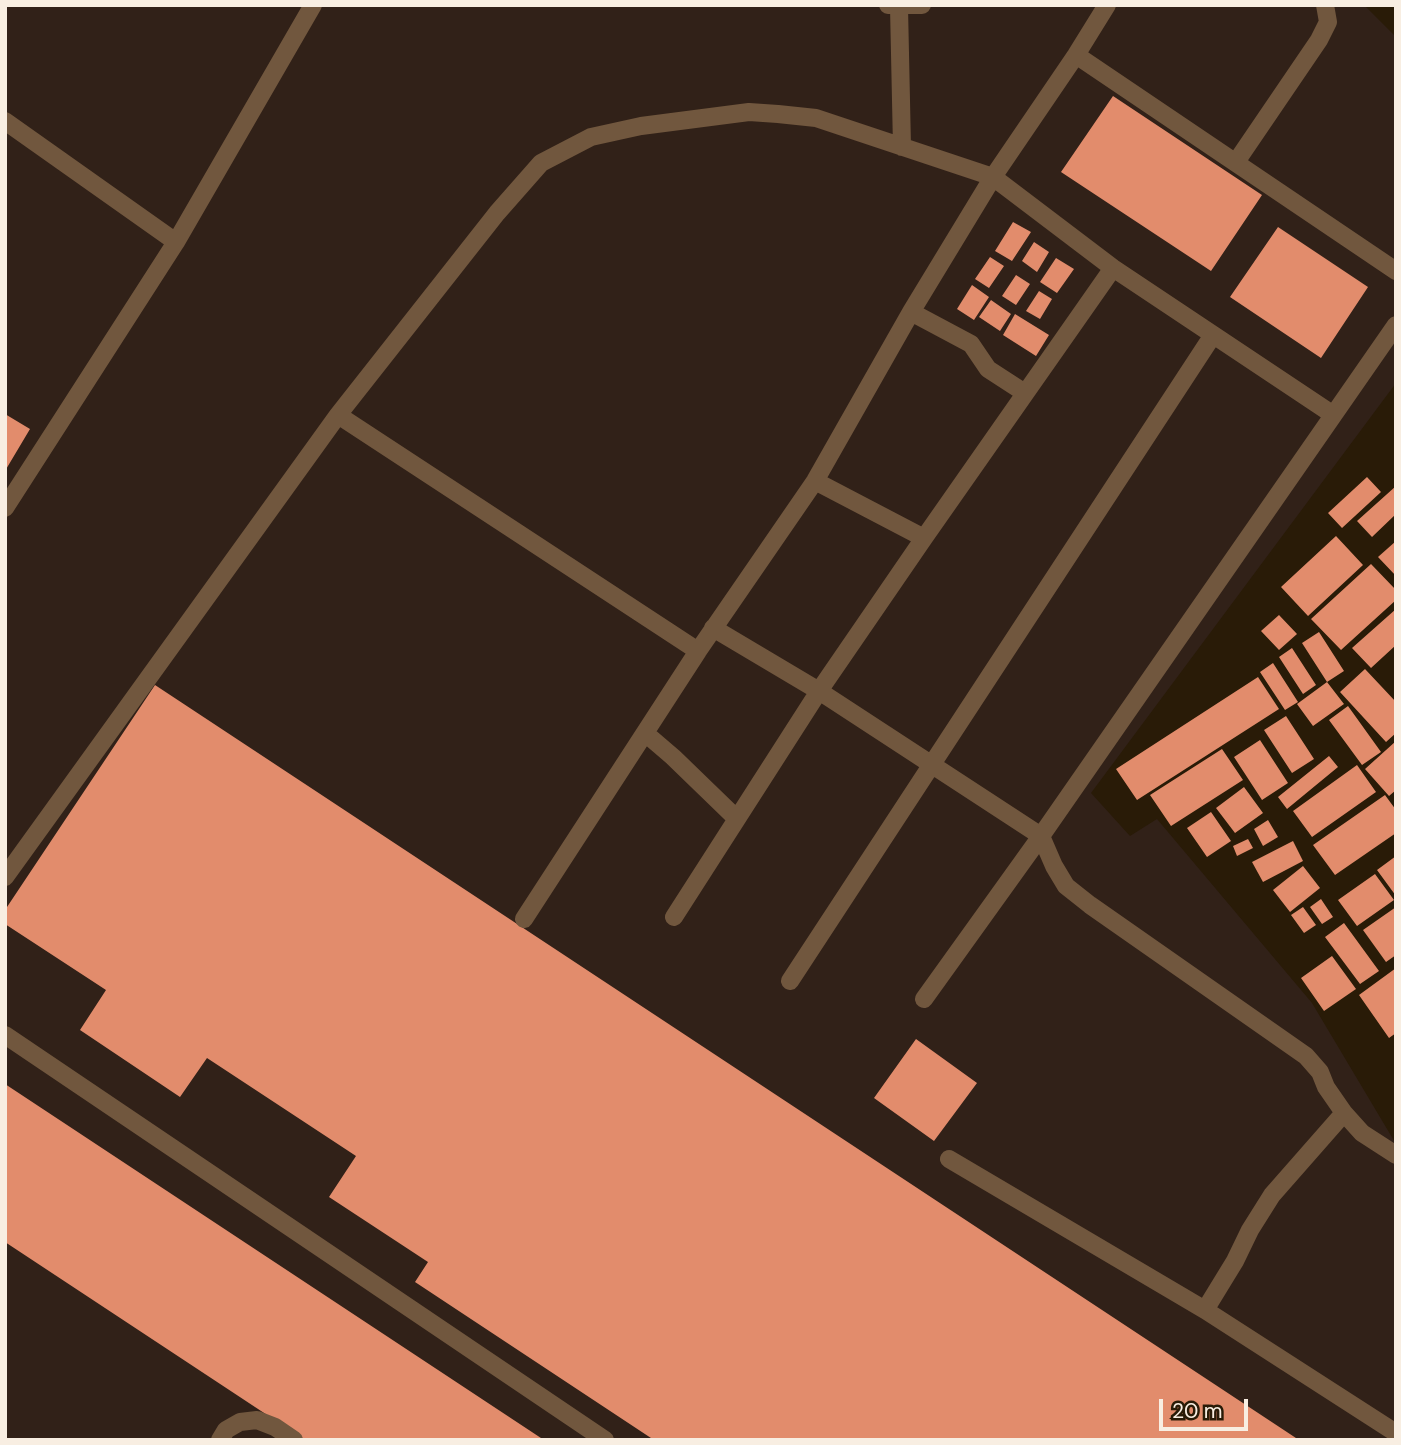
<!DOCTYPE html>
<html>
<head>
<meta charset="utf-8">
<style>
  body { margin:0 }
  #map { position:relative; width:1401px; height:1445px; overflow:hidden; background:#291b07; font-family:"DM Sans",sans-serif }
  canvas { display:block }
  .frame { position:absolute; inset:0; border:7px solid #f8eee2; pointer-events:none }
  .scale { position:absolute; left:1159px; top:1399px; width:89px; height:32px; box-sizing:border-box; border:4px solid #f8eee2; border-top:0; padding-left:9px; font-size:21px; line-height:24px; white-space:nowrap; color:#f8eee2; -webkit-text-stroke:5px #291b07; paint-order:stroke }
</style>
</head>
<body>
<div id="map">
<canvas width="1401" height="1445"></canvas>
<div class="frame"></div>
<div class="scale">20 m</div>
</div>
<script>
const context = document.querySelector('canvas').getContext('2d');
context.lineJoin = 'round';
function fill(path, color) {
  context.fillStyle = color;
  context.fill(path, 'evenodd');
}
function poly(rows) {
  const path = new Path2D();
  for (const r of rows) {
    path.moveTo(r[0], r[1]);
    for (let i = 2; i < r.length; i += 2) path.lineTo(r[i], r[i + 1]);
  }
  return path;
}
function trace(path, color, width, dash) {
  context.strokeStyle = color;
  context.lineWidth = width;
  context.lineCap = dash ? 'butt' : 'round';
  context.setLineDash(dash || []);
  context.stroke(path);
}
const industrial = poly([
  [5,5,1364,5,1396,37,1396,383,1091,793,1130,836,1157,819,1312,1003,1396,1144,1396,1440,5,1440]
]);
const building = poly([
  [1113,96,1262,195,1211,271,1061,172],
  [1013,222,1031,232,1012,261,995,251],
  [1278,227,1368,287,1321,358,1230,297],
  [1034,242,1049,252,1037,272,1022,261],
  [990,257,1004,266,989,288,975,279],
  [1056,258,1074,269,1057,293,1040,282],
  [1016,275,1030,284,1016,305,1002,296],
  [972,285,989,297,974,320,957,309],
  [1039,291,1052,299,1040,319,1026,311],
  [991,300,1011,314,1000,331,979,317],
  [1015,314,1049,335,1036,356,1003,335],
  [5,414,30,429,5,471],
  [1367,477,1381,492,1342,528,1328,513],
  [1396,486,1396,514,1372,537,1357,521],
  [1336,536,1363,565,1308,616,1281,587],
  [1396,541,1396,576,1378,557],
  [1371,564,1396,590,1396,600,1341,650,1311,619],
  [1396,609,1396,645,1371,668,1352,648],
  [1279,615,1297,634,1279,650,1261,631],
  [1319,632,1344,671,1327,682,1302,643],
  [1292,648,1316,685,1303,694,1279,657],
  [1273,663,1298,702,1285,710,1260,672],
  [1365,669,1396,702,1396,733,1386,742,1340,692],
  [1258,677,1279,709,1137,800,1116,769],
  [1327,682,1344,704,1313,726,1297,704],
  [155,685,1299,1440,654,1440,415,1282,428,1262,329,1197,356,1156,207,1058,180,1097,80,1030,106,990,5,924,5,910],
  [1348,706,1381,752,1362,765,1329,720],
  [1286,716,1314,759,1292,773,1264,730],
  [1260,740,1288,783,1262,800,1234,757],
  [1396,741,1396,790,1389,796,1365,769],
  [1222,749,1243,780,1171,826,1150,795],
  [1329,756,1338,767,1287,809,1278,797],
  [1357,765,1376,792,1312,837,1293,811],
  [1244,787,1263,813,1235,833,1216,808],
  [1385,795,1396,810,1396,833,1335,875,1313,845],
  [1211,812,1231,841,1207,857,1187,828],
  [1268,820,1278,837,1263,846,1254,829],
  [1248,839,1253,848,1237,856,1233,846],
  [1293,841,1303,861,1263,882,1252,862],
  [1396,856,1396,896,1377,870],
  [1303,866,1320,888,1290,912,1273,890],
  [1375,874,1394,900,1357,926,1338,900],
  [1321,899,1333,917,1322,924,1310,907],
  [1303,907,1316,925,1304,933,1291,915],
  [1396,907,1396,955,1386,962,1363,930],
  [1344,923,1379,971,1360,984,1325,937],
  [1332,956,1356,989,1324,1011,1301,978],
  [1396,968,1396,1033,1389,1038,1359,995],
  [916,1039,977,1083,934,1141,874,1098],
  [5,1084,544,1440,305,1440,5,1242]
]);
const minor = poly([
  [888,5,922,5],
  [899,7,902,147],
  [1076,55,1396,271],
  [5,121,176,242],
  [1236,162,1319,40,1328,22,1325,5],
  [911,312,971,344,988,369,1025,393],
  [1396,325,1041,836,1054,866,1066,886,1090,905,1306,1056,1320,1072,1326,1087,1344,1113,1362,1133,1396,1155],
  [338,415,698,651],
  [815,481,924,538],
  [5,508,176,242,313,5],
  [713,628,819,691,1041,836,924,999],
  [645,733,673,757,737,819],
  [5,877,338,415,497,213,541,163,591,137,641,126,749,112,778,114,816,118,993,177,1113,268,1332,414],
  [674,917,819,691,924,538,1113,268],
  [524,919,698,651,815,481,911,312,993,177,1076,55,1107,5],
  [790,981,1213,335],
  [5,1035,605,1440],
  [949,1159,1205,1310,1396,1433],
  [1205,1310,1235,1261,1250,1230,1272,1195,1344,1113],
  [220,1440,226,1430,240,1422,257,1420,275,1427,294,1440]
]);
fill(industrial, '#312118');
fill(building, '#e28c6c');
trace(minor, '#71573e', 18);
</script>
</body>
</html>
